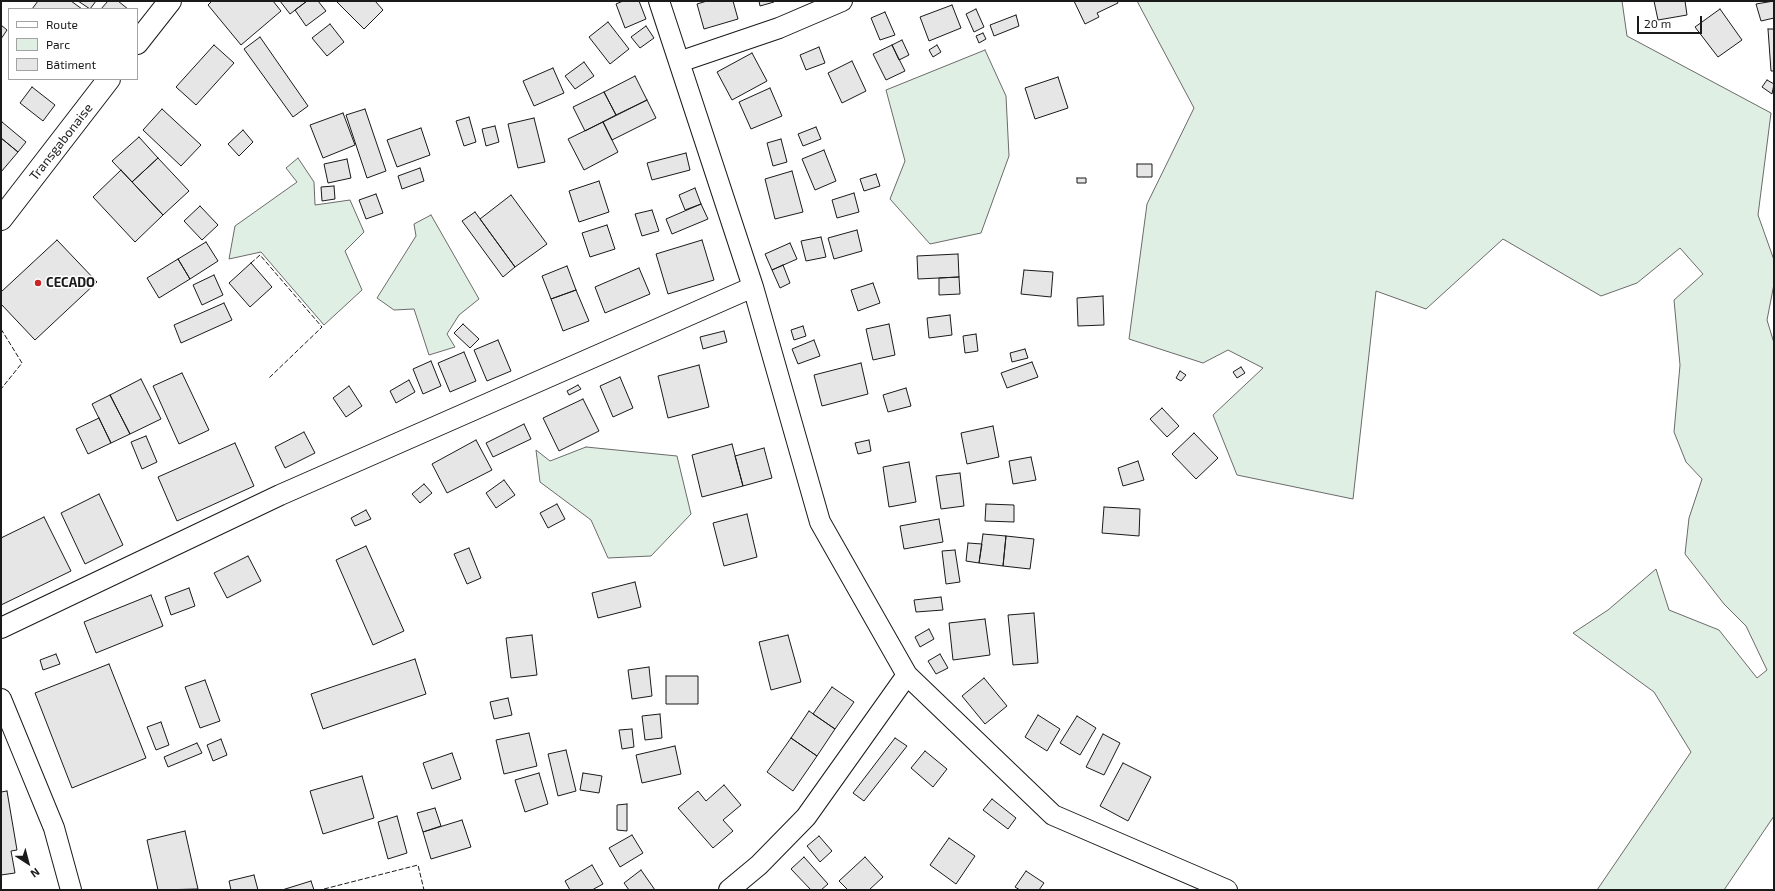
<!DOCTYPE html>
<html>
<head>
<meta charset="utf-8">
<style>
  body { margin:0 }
  #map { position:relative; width:1775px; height:891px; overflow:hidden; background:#fff; font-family:"Exo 2",sans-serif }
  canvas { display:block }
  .frame { position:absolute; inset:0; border:2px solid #1a1a1a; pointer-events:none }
  .legend { position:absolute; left:8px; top:8px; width:130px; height:72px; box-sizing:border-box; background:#fff; border:1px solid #a3a3a3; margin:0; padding:5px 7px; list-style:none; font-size:12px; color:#1a1a1a }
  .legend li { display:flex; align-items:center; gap:8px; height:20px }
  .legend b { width:20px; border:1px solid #a3a3a3 }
  .north { position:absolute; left:8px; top:843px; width:40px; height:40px; -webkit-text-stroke:3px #fff; paint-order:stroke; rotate:144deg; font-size:11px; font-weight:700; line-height:16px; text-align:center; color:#1a1a1a }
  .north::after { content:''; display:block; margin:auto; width:14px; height:18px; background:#1a1a1a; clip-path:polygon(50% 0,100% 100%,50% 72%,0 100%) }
  .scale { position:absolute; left:1637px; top:16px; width:65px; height:18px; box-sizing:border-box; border:2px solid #1a1a1a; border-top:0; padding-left:5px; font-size:12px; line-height:14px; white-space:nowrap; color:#1a1a1a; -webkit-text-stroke:3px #fff; paint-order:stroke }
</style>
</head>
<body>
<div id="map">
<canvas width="1775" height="891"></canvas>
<div class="frame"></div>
<ul class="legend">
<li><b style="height:5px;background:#fff"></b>Route</li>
<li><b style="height:11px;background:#e0efe3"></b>Parc</li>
<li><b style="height:11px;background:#e6e6e6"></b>Bâtiment</li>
</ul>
<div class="north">N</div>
<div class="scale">20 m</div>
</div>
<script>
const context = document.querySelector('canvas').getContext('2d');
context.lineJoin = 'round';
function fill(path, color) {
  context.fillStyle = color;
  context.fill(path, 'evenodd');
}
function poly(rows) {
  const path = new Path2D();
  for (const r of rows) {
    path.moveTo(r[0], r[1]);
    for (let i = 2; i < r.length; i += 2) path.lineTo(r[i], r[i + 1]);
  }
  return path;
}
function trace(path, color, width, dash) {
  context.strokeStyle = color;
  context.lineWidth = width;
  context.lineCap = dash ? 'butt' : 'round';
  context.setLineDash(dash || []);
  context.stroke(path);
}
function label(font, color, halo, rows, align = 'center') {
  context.font = font + ' "Exo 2",sans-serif';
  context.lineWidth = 3;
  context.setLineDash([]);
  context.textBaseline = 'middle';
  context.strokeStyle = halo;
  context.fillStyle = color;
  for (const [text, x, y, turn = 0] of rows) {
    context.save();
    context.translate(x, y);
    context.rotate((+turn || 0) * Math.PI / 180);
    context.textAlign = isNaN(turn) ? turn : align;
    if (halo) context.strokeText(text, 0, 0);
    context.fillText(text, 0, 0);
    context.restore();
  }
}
const green = poly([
  [1137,1,1622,1,1627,36,1771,113,1758,215,1774,260,1774,284,1767,320,1774,343,1774,816,1724,890,1597,890,1691,752,1654,692,1573,633,1608,610,1656,569,1669,610,1719,630,1757,678,1767,670,1746,626,1724,604,1685,554,1689,518,1702,479,1686,462,1674,432,1680,365,1674,300,1703,274,1680,248,1637,283,1601,296,1503,239,1426,309,1376,291,1353,499,1237,475,1213,415,1263,368,1228,350,1203,363,1129,339,1147,204,1194,108,1137,1],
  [985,50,1006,96,1009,156,981,233,930,244,890,199,905,161,886,90,985,50],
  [298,158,314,182,315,205,350,200,364,232,345,251,362,290,324,325,261,252,229,259,235,226,297,182,286,168,298,158],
  [431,215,479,299,459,315,447,334,455,347,429,355,414,309,394,310,377,298,416,236,414,224,431,215],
  [586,447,677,456,691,514,651,556,608,558,591,520,540,482,536,450,550,461,586,447]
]);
const building = poly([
  [38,1,71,1,82,9,32,9,38,1],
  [78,1,96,1,90,9,78,1],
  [108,1,118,1,128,9,101,9,108,1],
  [212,1,273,1,281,11,241,45,208,5,212,1],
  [280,1,307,1,290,14,280,1],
  [307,1,318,1,326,11,306,26,295,10,307,1],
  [336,1,375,1,383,10,364,29,336,1],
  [623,1,639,1,646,19,625,28,616,4,623,1],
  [707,1,733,1,738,19,704,29,697,4,707,1],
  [759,1,773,1,774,2,760,6,759,1],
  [1074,1,1117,1,1118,3,1097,13,1099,17,1085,24,1074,1],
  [1654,1,1685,1,1687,15,1658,20,1654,1],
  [1774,1,1774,18,1761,21,1756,4,1774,1],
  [952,5,961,28,929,41,920,17,952,5],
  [976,9,984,27,974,32,966,14,976,9],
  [1720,9,1742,40,1718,57,1695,27,1720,9],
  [885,12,895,35,880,40,871,18,885,12],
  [1016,15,1019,26,994,36,990,25,1016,15],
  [608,22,629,49,610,64,589,37,608,22],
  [330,24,344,42,327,56,312,38,330,24],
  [1,25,7,30,1,39,1,25],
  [646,26,654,38,640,48,631,37,646,26],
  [1768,29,1774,29,1774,71,1771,71,1768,29],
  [983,33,986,39,979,43,976,36,983,33],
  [260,37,308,106,293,117,244,49,260,37],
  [902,40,909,55,899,60,892,45,902,40],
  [214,45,234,63,196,105,176,87,214,45],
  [892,45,905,71,886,80,873,54,892,45],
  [937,45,941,52,933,57,929,50,937,45],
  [819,47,825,63,806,70,800,55,819,47],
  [752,53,767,81,732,100,717,72,752,53],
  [852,61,866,91,842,103,828,73,852,61],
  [584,62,594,76,575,89,565,76,584,62],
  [553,68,564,93,534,106,523,81,553,68],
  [635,76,647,100,616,115,604,92,635,76],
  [1058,77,1068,108,1035,119,1025,88,1058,77],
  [1767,80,1774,84,1772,94,1762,87,1767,80],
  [32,87,55,105,43,121,20,103,32,87],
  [770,88,782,116,751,129,739,102,770,88],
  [604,92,616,115,585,131,573,107,604,92],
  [647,100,656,118,612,140,603,122,647,100],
  [162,109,201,145,181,166,143,130,162,109],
  [365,109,386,171,367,178,346,115,365,109],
  [343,113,355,145,323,158,310,125,343,113],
  [469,117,476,142,464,146,456,121,469,117],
  [534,118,545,162,518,168,508,124,534,118],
  [2,122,26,142,18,152,1,138,1,124,2,122],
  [603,122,618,152,584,170,568,139,603,122],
  [495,126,499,142,486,146,482,129,495,126],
  [816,127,821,139,803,146,798,134,816,127],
  [421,128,430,155,397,167,387,140,421,128],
  [243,130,253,142,239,156,228,144,243,130],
  [139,137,158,158,132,182,112,161,139,137],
  [1,138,18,152,1,172,1,138],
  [781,139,787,162,773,166,767,143,781,139],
  [824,150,836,181,815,190,802,159,824,150],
  [686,153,690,170,652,180,647,163,686,153],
  [158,158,189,191,163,215,132,182,158,158],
  [347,159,351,178,328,183,324,164,347,159],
  [1137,164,1152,164,1152,177,1137,177,1137,164],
  [420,168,424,181,402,189,398,176,420,168],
  [121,170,163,215,135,242,93,197,121,170],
  [792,171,803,212,775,219,765,179,792,171],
  [876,174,880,186,864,191,860,179,876,174],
  [1077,178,1086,178,1086,183,1077,183,1077,178],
  [599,181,609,212,579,222,569,191,599,181],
  [334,186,335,199,322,201,321,187,334,186],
  [695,188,701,204,685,210,679,195,695,188],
  [854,193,859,212,837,218,832,200,854,193],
  [376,194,383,213,366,219,359,200,376,194],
  [511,195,547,244,515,267,480,219,511,195],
  [701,204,708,219,672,234,666,219,701,204],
  [200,206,218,225,202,240,184,221,200,206],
  [652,210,659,231,642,236,635,214,652,210],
  [475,212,515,267,503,277,462,221,475,212],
  [607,225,615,249,590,257,582,233,607,225],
  [857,230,862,251,834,259,828,238,857,230],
  [821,237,826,257,806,261,801,241,821,237],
  [57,240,97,282,35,340,1,304,1,292,57,240],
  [702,240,714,280,668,294,656,254,702,240],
  [206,242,218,261,190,279,178,259,206,242],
  [790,243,797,259,772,270,765,254,790,243],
  [958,254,959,277,918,279,917,256,958,254],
  [178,259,190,279,159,298,147,278,178,259],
  [251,263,272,287,250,307,229,283,251,263],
  [783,265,790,283,780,288,772,270,783,265],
  [567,266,576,290,551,299,542,276,567,266],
  [639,268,650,294,605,313,595,287,639,268],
  [1024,270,1053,272,1051,297,1021,294,1024,270],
  [214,275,223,295,202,305,193,285,214,275],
  [959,277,960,294,939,295,939,278,959,277],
  [873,283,880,303,858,311,851,290,873,283],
  [576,290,589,321,563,331,551,299,576,290],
  [1103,296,1104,325,1078,326,1077,298,1103,296],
  [224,303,232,320,181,343,174,325,224,303],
  [950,315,952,335,929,338,927,318,950,315],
  [463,324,479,339,470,348,454,333,463,324],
  [889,324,895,355,873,360,866,329,889,324],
  [803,326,806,336,794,340,791,330,803,326],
  [724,331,727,342,703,349,700,337,724,331],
  [976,334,978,351,965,353,963,336,976,334],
  [498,340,511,371,487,381,474,350,498,340],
  [814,340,820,356,798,364,792,349,814,340],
  [1025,349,1028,358,1012,362,1010,353,1025,349],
  [464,352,476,381,450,392,438,363,464,352],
  [431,361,441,386,423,394,413,369,431,361],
  [1032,362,1038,377,1007,388,1001,373,1032,362],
  [861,363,868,394,822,406,814,375,861,363],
  [699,365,709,407,668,418,658,376,699,365],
  [1241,367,1245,373,1237,378,1233,372,1241,367],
  [1180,371,1186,375,1181,381,1176,378,1180,371],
  [182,373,209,430,179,444,153,386,182,373],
  [620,377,633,408,613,417,600,386,620,377],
  [141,379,161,419,130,434,110,395,141,379],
  [409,380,415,392,396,403,390,391,409,380],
  [578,385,581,389,569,395,567,391,578,385],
  [349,386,362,406,346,417,333,398,349,386],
  [906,388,911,406,888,412,883,395,906,388],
  [110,395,130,434,111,443,92,404,110,395],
  [583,399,599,431,559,451,543,418,583,399],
  [1162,408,1179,426,1167,437,1150,419,1162,408],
  [99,418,111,443,88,454,76,429,99,418],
  [524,424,531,439,493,457,486,443,524,424],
  [993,426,999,457,967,464,961,433,993,426],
  [304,432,315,453,285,468,275,447,304,432],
  [1194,433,1218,458,1196,479,1172,454,1194,433],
  [146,436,157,462,142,469,131,442,146,436],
  [476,440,492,470,447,493,432,464,476,440],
  [869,440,871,451,858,454,855,443,869,440],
  [235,443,254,486,177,521,158,477,235,443],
  [732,444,743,486,702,497,692,455,732,444],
  [764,448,772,478,743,486,735,456,764,448],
  [1031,457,1036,480,1013,484,1009,461,1031,457],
  [1138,461,1144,480,1123,486,1118,468,1138,461],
  [909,462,916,502,889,507,883,467,909,462],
  [960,473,964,506,941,509,936,476,960,473],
  [504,480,515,495,496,508,486,493,504,480],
  [424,484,432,493,420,503,412,494,424,484],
  [99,494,123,545,85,564,61,513,99,494],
  [557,504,565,519,548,528,540,513,557,504],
  [986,504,1014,505,1014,522,985,521,986,504],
  [1104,507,1140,509,1139,536,1102,533,1104,507],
  [366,510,371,519,355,526,351,518,366,510],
  [747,514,757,557,724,566,713,523,747,514],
  [44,517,71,571,1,605,1,538,44,517],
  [939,519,943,542,904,549,900,526,939,519],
  [983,534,1006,536,1003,566,979,563,983,534],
  [1006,536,1034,539,1030,569,1003,566,1006,536],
  [968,543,982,544,979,563,966,561,968,543],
  [366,546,404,631,373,645,336,560,366,546],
  [469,548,481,578,467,584,454,554,469,548],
  [955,550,960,582,946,584,942,551,955,550],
  [248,556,261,581,227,598,214,573,248,556],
  [635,582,641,607,598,618,592,593,635,582],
  [189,588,195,606,171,615,165,597,189,588],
  [151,595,163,626,96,653,84,622,151,595],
  [941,597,943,610,916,612,914,600,941,597],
  [1034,613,1038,663,1013,665,1008,615,1034,613],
  [985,619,990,655,953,660,949,623,985,619],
  [929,629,934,639,920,647,915,637,929,629],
  [532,635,537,675,511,678,506,638,532,635],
  [788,635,801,682,771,690,759,642,788,635],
  [56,654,60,664,43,670,40,660,56,654],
  [940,654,948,668,936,674,928,661,940,654],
  [415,659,426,694,323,729,311,694,415,659],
  [109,664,146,758,72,788,35,693,109,664],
  [649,667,652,696,632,699,628,670,649,667],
  [666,676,698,676,698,704,666,704,666,676],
  [984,678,1007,706,985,724,962,696,984,678],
  [205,680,220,721,200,728,185,687,205,680],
  [832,687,854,702,835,729,813,714,832,687],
  [508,698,512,715,494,719,490,702,508,698],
  [809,711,835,729,817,756,791,738,809,711],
  [660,714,662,738,645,740,642,716,660,714],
  [1038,715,1060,729,1047,751,1025,737,1038,715],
  [1077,716,1096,728,1080,755,1060,743,1077,716],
  [161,722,169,745,156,750,147,727,161,722],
  [632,729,634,747,622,749,619,730,632,729],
  [529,733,537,766,504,774,496,740,529,733],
  [1103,734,1120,743,1104,775,1086,767,1103,734],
  [791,738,817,756,793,791,767,772,791,738],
  [895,738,907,746,864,801,853,793,895,738],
  [221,739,227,755,213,761,207,745,221,739],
  [197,743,202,753,168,767,164,757,197,743],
  [675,746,681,774,642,783,636,755,675,746],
  [566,750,576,791,558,796,548,754,566,750],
  [925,751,947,769,933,787,911,768,925,751],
  [452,753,461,779,432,789,423,763,452,753],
  [1123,763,1151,777,1128,821,1100,806,1123,763],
  [539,773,548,804,525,812,515,780,539,773],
  [583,773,602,776,599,793,580,790,583,773],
  [362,776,374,818,323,834,310,791,362,776],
  [724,785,741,805,723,820,733,831,713,848,678,808,698,791,706,801,724,785],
  [7,791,17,850,11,851,15,873,1,875,1,792,7,791],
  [992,799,1016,818,1008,829,983,810,992,799],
  [627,804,627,831,617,830,617,805,627,804],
  [435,808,441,826,423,832,417,813,435,808],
  [397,816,407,853,388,859,378,822,397,816],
  [462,820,471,847,431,859,423,832,462,820],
  [185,831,198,889,158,890,147,840,185,831],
  [632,835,643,853,620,867,609,848,632,835],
  [819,836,832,851,820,862,807,846,819,836],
  [949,838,975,856,956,884,930,865,949,838],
  [804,857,828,884,821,890,811,890,791,869,804,857],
  [865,857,883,877,869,890,848,890,839,881,865,857],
  [592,865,603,884,592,890,570,890,565,881,592,865],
  [641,870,655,890,629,890,624,883,641,870],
  [1026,871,1044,883,1039,890,1020,890,1015,887,1026,871],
  [254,875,258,890,231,890,229,881,254,875],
  [311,881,314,890,282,890,311,881]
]);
const minor = poly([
  [659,1,753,287,820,522,907,675,1053,815,1227,890],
  [679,62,779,28,842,1],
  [1,628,280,495,753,287],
  [1,699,54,828,71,890],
  [729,890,759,865,806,817,907,675]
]);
const trunk = poly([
  [137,43,170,1],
  [1,219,109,79]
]);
const fence = poly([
  [251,263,260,255,322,327,269,378],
  [1,329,22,363,1,389],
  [324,889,418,865,424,890]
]);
const markers = [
  [38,283,4,"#c62828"]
];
const streetNames = [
  ["Transgabonaise",61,142,-52]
];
const poiNames = [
  ["CECADO",46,283]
];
fill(green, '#e0efe3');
trace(green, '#6a6a6a', 1);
fill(building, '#e6e6e6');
trace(building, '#1a1a1a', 1);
trace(minor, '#1a1a1a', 22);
trace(trunk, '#1a1a1a', 24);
trace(minor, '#fff', 20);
trace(trunk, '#fff', 22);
trace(fence, '#1a1a1a', 1, [5, 2]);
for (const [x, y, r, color] of markers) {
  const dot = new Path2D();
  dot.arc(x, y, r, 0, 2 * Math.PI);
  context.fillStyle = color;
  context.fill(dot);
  trace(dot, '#fff', 1.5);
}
label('13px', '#1a1a1a', '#fff', streetNames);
label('bold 13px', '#1a1a1a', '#fff', poiNames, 'left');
</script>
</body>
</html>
